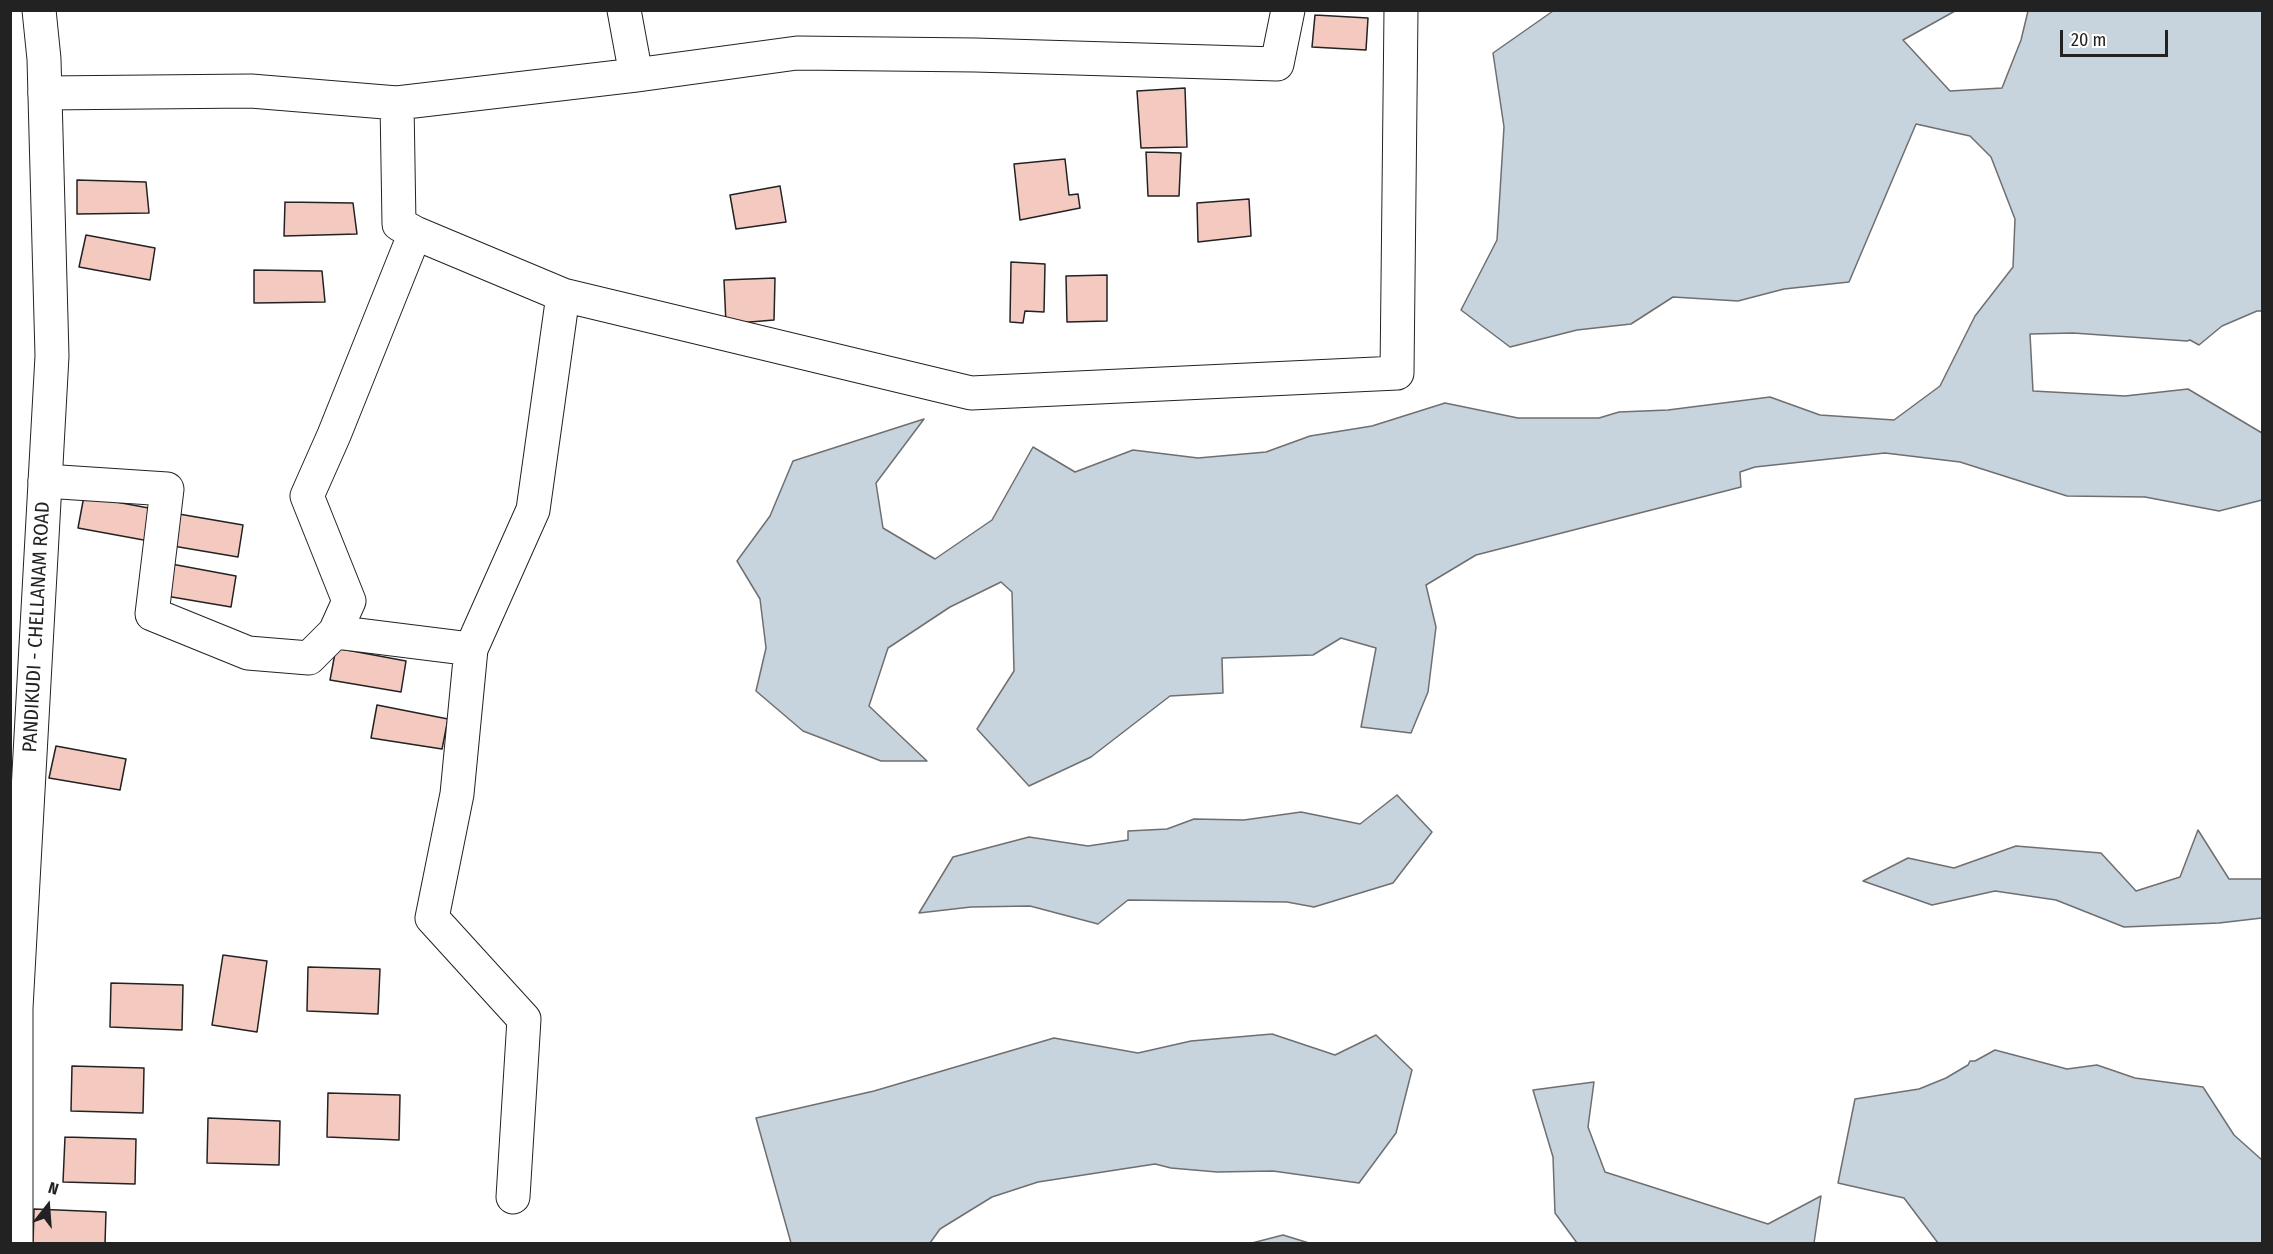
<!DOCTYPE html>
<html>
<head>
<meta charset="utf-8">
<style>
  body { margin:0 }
  #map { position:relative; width:2273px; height:1254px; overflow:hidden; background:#fff; font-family:"Fira Sans Condensed",sans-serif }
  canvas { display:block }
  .frame { position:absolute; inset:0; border:12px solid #222; pointer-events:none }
  .north { position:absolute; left:18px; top:1176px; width:60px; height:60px; -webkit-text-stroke:4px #fff; paint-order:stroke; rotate:17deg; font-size:16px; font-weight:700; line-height:24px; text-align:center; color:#222 }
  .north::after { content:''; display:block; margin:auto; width:21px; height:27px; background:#222; clip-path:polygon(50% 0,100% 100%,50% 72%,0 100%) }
  .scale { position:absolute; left:2060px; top:30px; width:108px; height:27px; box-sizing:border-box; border:3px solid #222; border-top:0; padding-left:8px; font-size:18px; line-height:21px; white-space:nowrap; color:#222; -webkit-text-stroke:4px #fff; paint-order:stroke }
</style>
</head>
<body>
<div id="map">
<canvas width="2273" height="1254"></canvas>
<div class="frame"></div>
<div class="north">N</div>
<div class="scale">20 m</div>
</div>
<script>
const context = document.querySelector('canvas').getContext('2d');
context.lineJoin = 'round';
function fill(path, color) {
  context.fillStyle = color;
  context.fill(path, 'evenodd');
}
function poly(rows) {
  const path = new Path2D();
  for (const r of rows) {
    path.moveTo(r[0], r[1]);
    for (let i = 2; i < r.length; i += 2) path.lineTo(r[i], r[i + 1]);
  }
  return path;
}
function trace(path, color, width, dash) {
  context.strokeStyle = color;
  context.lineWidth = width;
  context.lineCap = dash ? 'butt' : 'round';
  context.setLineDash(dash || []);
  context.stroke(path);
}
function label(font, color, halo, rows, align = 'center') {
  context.font = font + ' "Fira Sans Condensed",sans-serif';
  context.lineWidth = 4.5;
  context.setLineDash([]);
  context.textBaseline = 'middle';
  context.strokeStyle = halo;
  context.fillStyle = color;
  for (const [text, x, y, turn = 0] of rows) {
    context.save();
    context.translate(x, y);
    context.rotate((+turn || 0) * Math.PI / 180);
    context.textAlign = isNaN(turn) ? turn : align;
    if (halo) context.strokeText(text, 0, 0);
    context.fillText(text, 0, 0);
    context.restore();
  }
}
const water = poly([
  [1553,11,1955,11,1903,40,1950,91,2002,88,2021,40,2028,11,2262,11,2262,311,2257,311,2222,326,2199,345,2190,340,2187,341,2073,333,2030,334,2033,391,2125,396,2188,389,2262,433,2262,500,2219,511,2145,497,2067,496,1960,462,1885,453,1755,467,1740,472,1741,487,1476,555,1426,585,1436,627,1428,692,1411,733,1361,727,1376,648,1341,638,1313,655,1222,658,1223,693,1170,696,1091,757,1029,786,977,729,1014,671,1012,592,1001,582,950,607,888,648,869,706,927,761,881,761,803,731,756,691,766,648,760,599,737,561,770,516,793,461,924,419,876,483,883,528,935,559,992,520,1033,447,1075,472,1133,450,1198,458,1266,452,1310,436,1372,426,1445,403,1518,418,1599,418,1619,412,1668,410,1770,397,1820,415,1894,420,1940,386,1975,316,2013,267,2015,219,1991,157,1970,136,1916,124,1849,282,1784,289,1738,301,1673,297,1631,324,1577,330,1510,347,1461,310,1497,240,1504,127,1493,53,1553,11],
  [1397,795,1432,832,1393,883,1314,907,1287,902,1128,900,1098,924,1030,906,971,907,919,913,953,857,1029,837,1088,846,1128,840,1128,831,1167,829,1194,819,1244,820,1301,812,1360,824,1397,795],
  [2198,830,2229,879,2262,879,2262,918,2219,923,2124,927,2056,900,1995,891,1932,905,1863,881,1908,858,1954,868,2016,846,2101,853,2136,891,2180,877,2198,830],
  [1272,1034,1335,1055,1376,1035,1412,1070,1396,1133,1359,1183,1273,1171,1217,1172,1171,1168,1155,1164,1038,1182,992,1197,940,1229,930,1243,791,1243,756,1118,874,1091,1054,1038,1138,1053,1191,1041,1272,1034],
  [1995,1050,2067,1069,2097,1065,2135,1078,2203,1087,2234,1135,2262,1160,2262,1243,1938,1243,1904,1198,1838,1183,1855,1099,1919,1089,1946,1078,1968,1065,1970,1061,1975,1061,1995,1050],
  [1594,1082,1588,1127,1605,1172,1768,1224,1821,1196,1814,1243,1577,1243,1555,1213,1553,1157,1533,1090,1594,1082],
  [1283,1235,1309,1243,1252,1243,1283,1235]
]);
const building = poly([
  [1315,15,1368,18,1366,50,1312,47,1315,15],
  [1185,88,1187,147,1141,148,1137,91,1185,88],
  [1146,152,1181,153,1179,196,1148,196,1146,152],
  [1065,159,1069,195,1078,194,1080,208,1020,220,1014,164,1065,159],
  [77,180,146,182,149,213,77,214,77,180],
  [780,186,786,222,736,229,730,195,780,186],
  [1249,199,1251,236,1198,242,1197,203,1249,199],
  [285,202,353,203,357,234,284,236,285,202],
  [86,235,155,248,150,280,79,267,86,235],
  [1011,262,1045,264,1044,312,1025,311,1023,323,1010,322,1011,262],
  [254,270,322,271,325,302,254,303,254,270],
  [1107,275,1107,321,1067,322,1066,276,1107,275],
  [775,278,774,320,726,324,724,280,775,278],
  [84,496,154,509,149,541,78,528,84,496],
  [173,513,243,525,238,557,167,545,173,513],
  [166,563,236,576,231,607,160,595,166,563],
  [336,648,406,661,401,692,330,680,336,648],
  [377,705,448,719,442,749,371,738,377,705],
  [56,746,126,759,120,790,49,778,56,746],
  [223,955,267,961,257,1032,212,1025,223,955],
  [308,967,380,969,378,1014,307,1011,308,967],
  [111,983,183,985,182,1030,110,1027,111,983],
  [72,1066,144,1068,143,1113,71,1111,72,1066],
  [328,1093,400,1095,399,1140,327,1137,328,1093],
  [208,1118,280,1121,279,1165,207,1163,208,1118],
  [65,1137,136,1139,135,1184,63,1182,65,1137],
  [34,1209,106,1212,105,1244,33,1244,34,1209]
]);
const street = poly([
  [624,10,636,75],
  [45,93,251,91,397,103,636,75,797,53,975,55,1277,64,1288,10],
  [397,103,399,224,415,233,563,295,971,393,1397,373,1401,10],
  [415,233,334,435,307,496,349,601,335,632,471,649],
  [45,481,167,489,152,614,248,653,309,658,335,632],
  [513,1197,524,1019,432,918,457,794,471,649,533,510,563,295]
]);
const primary = poly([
  [16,1244,16,1008,52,356,44,59,39,10]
]);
const streetNames = [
  ["PANDIKUDI - CHELLANAM ROAD",37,627,-87]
];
fill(water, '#c7d3dd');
trace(water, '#6f6f6f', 1.5);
fill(building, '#f3c9c0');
trace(building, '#222', 1.5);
trace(street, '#222', 35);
trace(primary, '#222', 35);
trace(street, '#fff', 33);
trace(primary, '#fff', 33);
label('20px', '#222', '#fff', streetNames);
</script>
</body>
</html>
